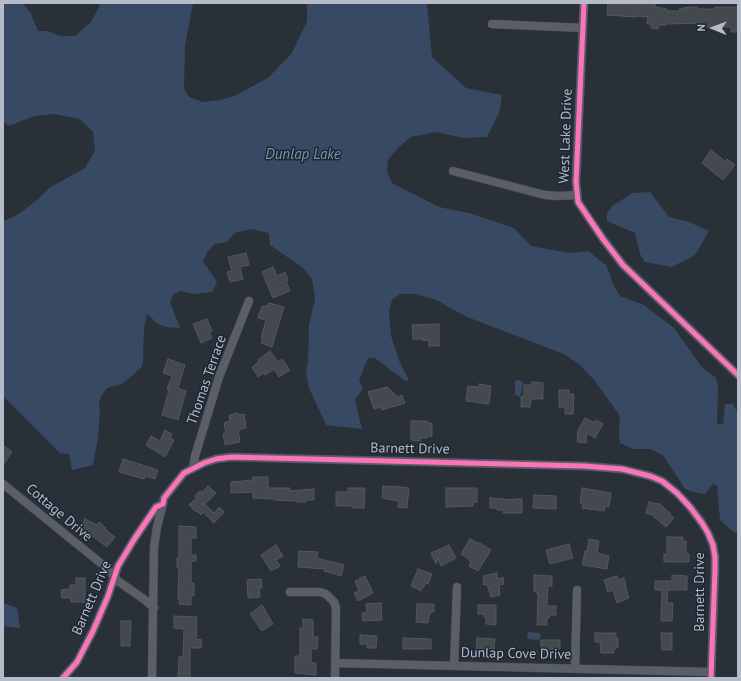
<!DOCTYPE html>
<html>
<head>
<meta charset="utf-8">
<style>
  body { margin:0 }
  #map { position:relative; width:741px; height:681px; overflow:hidden; background:#2a3038; font-family:"PT Sans",sans-serif }
  canvas { display:block }
  .frame { position:absolute; inset:0; border:4px solid #b4bcc9; pointer-events:none }
  .north { position:absolute; left:693px; top:8px; width:40px; height:40px; -webkit-text-stroke:3px #1d2633; paint-order:stroke; rotate:271deg; font-size:11px; font-weight:700; line-height:16px; text-align:center; color:#b4bcc9 }
  .north::after { content:''; display:block; margin:auto; width:14px; height:18px; background:#b4bcc9; clip-path:polygon(50% 0,100% 100%,50% 72%,0 100%) }
</style>
</head>
<body>
<div id="map">
<canvas width="741" height="681"></canvas>
<div class="frame"></div>
<div class="north">N</div>
</div>
<script>
const context = document.querySelector('canvas').getContext('2d');
context.lineJoin = 'round';
function fill(path, color) {
  context.fillStyle = color;
  context.fill(path, 'evenodd');
}
function poly(rows) {
  const path = new Path2D();
  for (const r of rows) {
    path.moveTo(r[0], r[1]);
    for (let i = 2; i < r.length; i += 2) path.lineTo(r[i], r[i + 1]);
  }
  return path;
}
function trace(path, color, width, dash) {
  context.strokeStyle = color;
  context.lineWidth = width;
  context.lineCap = dash ? 'butt' : 'round';
  context.setLineDash(dash || []);
  context.stroke(path);
}
function label(font, color, halo, rows, align = 'center') {
  context.font = font + ' "PT Sans",sans-serif';
  context.lineWidth = 3;
  context.setLineDash([]);
  context.textBaseline = 'middle';
  context.strokeStyle = halo;
  context.fillStyle = color;
  for (const [text, x, y, turn = 0] of rows) {
    context.save();
    context.translate(x, y);
    context.rotate((+turn || 0) * Math.PI / 180);
    context.textAlign = isNaN(turn) ? turn : align;
    if (halo) context.strokeText(text, 0, 0);
    context.fillText(text, 0, 0);
    context.restore();
  }
}
const water = poly([
  [3,3,22,3,30,12,38,31,48,31,60,36,75,36,91,22,101,3,193,3,185,46,184,89,189,97,203,102,220,100,234,96,268,78,292,53,307,21,307,3,427,3,432,57,466,88,502,95,499,113,487,137,463,138,436,132,411,137,398,148,388,160,387,172,392,183,439,207,469,213,514,228,531,246,569,253,588,251,606,265,614,286,620,296,644,305,674,328,701,366,716,378,718,386,717,424,723,424,725,404,733,404,738,413,738,534,732,531,720,520,717,486,713,484,705,494,693,492,685,489,663,455,650,449,634,449,620,443,619,432,620,416,595,381,580,365,564,354,467,317,436,300,416,294,400,294,392,300,389,311,391,336,400,363,409,380,405,381,375,358,368,358,359,380,363,388,355,400,362,429,326,425,309,388,306,373,308,361,309,325,315,299,312,279,303,268,270,245,269,233,251,229,235,233,227,242,215,244,208,251,203,261,217,282,212,292,194,294,180,291,174,294,170,302,180,328,166,327,158,324,147,314,144,328,143,363,141,368,122,384,107,388,101,396,99,404,100,411,98,438,93,465,72,470,69,454,60,453,3,396,3,222,20,213,37,200,49,188,85,168,95,151,93,132,80,119,54,114,34,116,9,126,3,121],
  [650,192,669,217,689,222,709,231,695,255,672,267,645,262,640,254,635,233,607,221,607,214,612,206,633,193],
  [517,380,522,381,523,382,521,394,519,397,515,394,515,382],
  [3,603,17,608,20,628,3,626],
  [528,632,539,633,541,634,540,638,539,640,528,639,527,638]
]);
const building = poly([
  [608,3,656,4,655,7,667,9,667,11,679,11,679,9,689,7,697,7,697,9,715,9,715,7,737,7,738,32,731,32,731,27,704,27,704,23,666,24,666,25,659,25,658,29,651,28,651,24,647,24,648,17,635,16,635,17,607,15,608,3],
  [711,150,725,161,727,159,735,165,723,180,702,163,711,150],
  [246,253,249,265,240,267,243,279,230,282,227,272,232,271,228,257,246,253],
  [273,267,277,276,285,272,288,280,286,281,290,291,273,298,262,272,273,267],
  [269,303,284,307,272,347,261,343,263,338,261,338,266,320,258,318,262,306,266,307,266,305,268,306,269,303],
  [207,319,212,331,209,332,212,338,201,343,193,324,207,319],
  [439,324,439,346,429,346,429,340,423,341,423,339,413,339,412,325,439,324],
  [270,351,278,362,282,359,290,370,279,377,274,369,265,375,264,373,258,377,252,367,259,362,258,360,270,351],
  [168,359,185,365,178,388,186,391,178,420,162,415,169,390,167,389,172,376,163,373,168,359],
  [532,382,543,383,543,399,531,399,530,407,521,407,521,396,524,396,524,385,532,385,532,382],
  [479,384,491,386,489,404,466,401,468,386,479,387,479,384],
  [387,387,398,397,402,395,405,403,382,410,381,407,374,409,368,392,387,387],
  [559,390,569,390,569,394,574,394,573,414,565,414,565,407,559,407,559,390],
  [238,413,238,415,244,414,246,428,238,430,240,442,225,445,223,434,226,433,224,423,230,421,229,415,238,413],
  [585,418,595,423,596,420,603,424,595,438,587,433,586,443,577,442,578,430,585,418],
  [411,421,427,421,427,423,432,423,432,437,427,436,427,438,420,438,420,441,411,440,411,421],
  [165,430,172,434,170,438,174,440,165,457,146,445,151,436,160,441,165,430],
  [3,445,12,452,3,465,3,445],
  [123,459,158,470,155,479,145,476,144,479,119,472,123,459],
  [253,477,268,477,268,488,290,488,289,491,314,489,314,500,306,500,306,502,296,502,296,501,274,500,274,499,253,498,253,492,231,493,231,482,253,480,253,477],
  [208,486,216,493,205,504,214,513,219,507,224,512,214,523,203,512,201,515,197,511,196,512,189,505,196,498,195,496,200,491,202,492,208,486],
  [383,486,391,487,391,486,409,488,407,508,398,507,399,501,382,498,383,486],
  [348,488,365,488,364,508,353,508,353,506,336,506,336,492,348,492,348,488],
  [446,488,477,488,477,502,473,502,473,506,446,507,446,488],
  [582,488,611,493,609,507,605,506,604,511,582,508,583,504,580,503,582,488],
  [534,495,556,496,556,509,533,508,534,495],
  [490,498,514,500,514,499,522,499,522,513,503,513,503,510,497,510,497,508,490,508,490,498],
  [649,502,658,504,659,503,671,514,670,515,674,518,666,527,652,515,646,513,649,502],
  [85,519,97,525,99,522,106,528,105,529,115,537,107,547,91,535,80,529,85,519],
  [179,526,196,527,196,538,191,538,191,555,196,555,196,561,191,561,191,583,194,583,194,596,191,596,191,605,179,604,180,599,178,599,179,568,177,568,177,558,179,558,179,526],
  [667,537,683,537,683,541,686,541,686,554,689,554,689,562,664,562,664,554,667,554,667,537],
  [470,539,478,543,478,542,491,550,478,571,469,566,471,561,461,554,470,539],
  [589,539,599,541,597,553,609,556,607,569,582,565,585,551,587,551,589,539],
  [569,544,573,558,550,564,546,550,569,544],
  [276,545,283,556,276,560,280,566,271,571,261,555,276,545],
  [449,545,456,558,441,566,438,558,436,564,431,553,449,545],
  [299,551,318,552,317,558,344,565,341,576,324,571,325,569,298,567,299,551],
  [418,569,432,574,428,584,426,583,421,591,411,586,418,569],
  [497,573,498,579,503,577,504,584,499,585,500,595,491,597,487,584,484,585,483,576,497,573],
  [534,575,552,576,552,586,548,586,547,606,556,606,556,615,550,615,549,618,547,618,547,625,537,625,538,594,537,594,537,592,534,591,534,575],
  [672,575,687,576,687,590,668,590,667,603,673,603,672,621,661,621,662,590,655,590,655,581,672,581,672,575],
  [365,576,373,593,358,601,354,593,359,591,355,581,365,576],
  [617,576,618,580,624,578,626,586,625,586,629,598,617,603,613,590,608,592,604,580,617,576],
  [76,578,85,578,85,602,71,602,71,598,62,598,61,590,70,589,70,585,76,585,76,578],
  [261,579,262,588,259,588,260,597,248,598,247,580,261,579],
  [381,603,382,620,363,621,362,613,367,612,366,604,381,603],
  [417,604,434,604,434,612,430,612,430,615,429,615,428,623,416,622,417,604],
  [262,605,273,624,262,631,250,614,262,605],
  [478,605,496,605,496,625,486,624,486,617,484,617,484,614,478,614,478,605],
  [174,616,197,617,196,639,202,640,201,648,190,648,190,678,178,678,179,657,183,657,184,629,174,628,174,616],
  [303,619,313,620,313,637,318,637,317,649,311,649,311,663,316,663,316,675,295,673,295,656,300,656,300,628,303,628,303,619],
  [121,621,131,621,130,646,121,646,121,621],
  [595,633,616,633,616,638,618,638,618,647,616,647,616,649,614,649,614,653,601,653,600,642,595,642,595,633],
  [661,633,672,633,672,650,662,650,661,633],
  [360,635,377,636,376,648,367,648,367,644,360,644,360,635],
  [403,638,431,639,431,649,403,649,403,638],
  [477,638,495,639,494,649,476,649,477,638],
  [541,640,560,640,560,649,553,648,553,652,541,652,541,640]
]);
const minor = poly([
  [584,3,576,182,578,202,603,239,623,265,738,375],
  [492,24,583,28],
  [453,171,545,195,558,196,577,195],
  [193,468,195,456,219,377,249,301],
  [3,484,108,569,118,581,145,600,154,608],
  [290,592,320,592,326,594,334,602,336,608,335,678],
  [335,663,711,672],
  [454,665,457,587],
  [575,668,577,590],
  [63,678,77,662,93,631,108,596,118,566,135,538,156,507,163,504,164,498,184,473,204,463,216,459,231,457,584,466,622,469,650,476,662,481,677,493,690,507,702,523,708,533,713,545,715,557,715,570,711,678],
  [152,678,154,547,157,527,163,504]
]);
const cycleway = poly([
  [584,3,576,182,578,202,603,239,623,265,738,375],
  [63,678,77,662,93,631,108,596,118,566,135,538,156,507,163,504,164,498,184,473,204,463,216,459,231,457,584,466,622,469,650,476,662,481,677,493,690,507,702,523,708,533,713,545,715,557,715,570,711,678]
]);
const streetNames = [
  ["West Lake Drive",566,136,-88],
  ["Thomas Terrace",207,380,-71],
  ["Barnett Drive",410,449,1],
  ["Cottage Drive",59,513,40],
  ["Barnett Drive",700,592,-90],
  ["Barnett Drive",92,598,-67],
  ["Dunlap Cove Drive",516,654,1]
];
const waterNames = [
  ["Dunlap Lake",303,155]
];
fill(water, '#384963');
fill(building, '#444950');
trace(building, '#52575f', 1);
trace(minor, '#484c53', 9);
trace(minor, '#5a5e66', 8);
trace(cycleway, '#fb73b8', 5);
label('14px', '#b4bcc9', '#1d2633', streetNames);
label('italic 15px', '#7c92b1', '#1d2633', waterNames);
</script>
</body>
</html>
